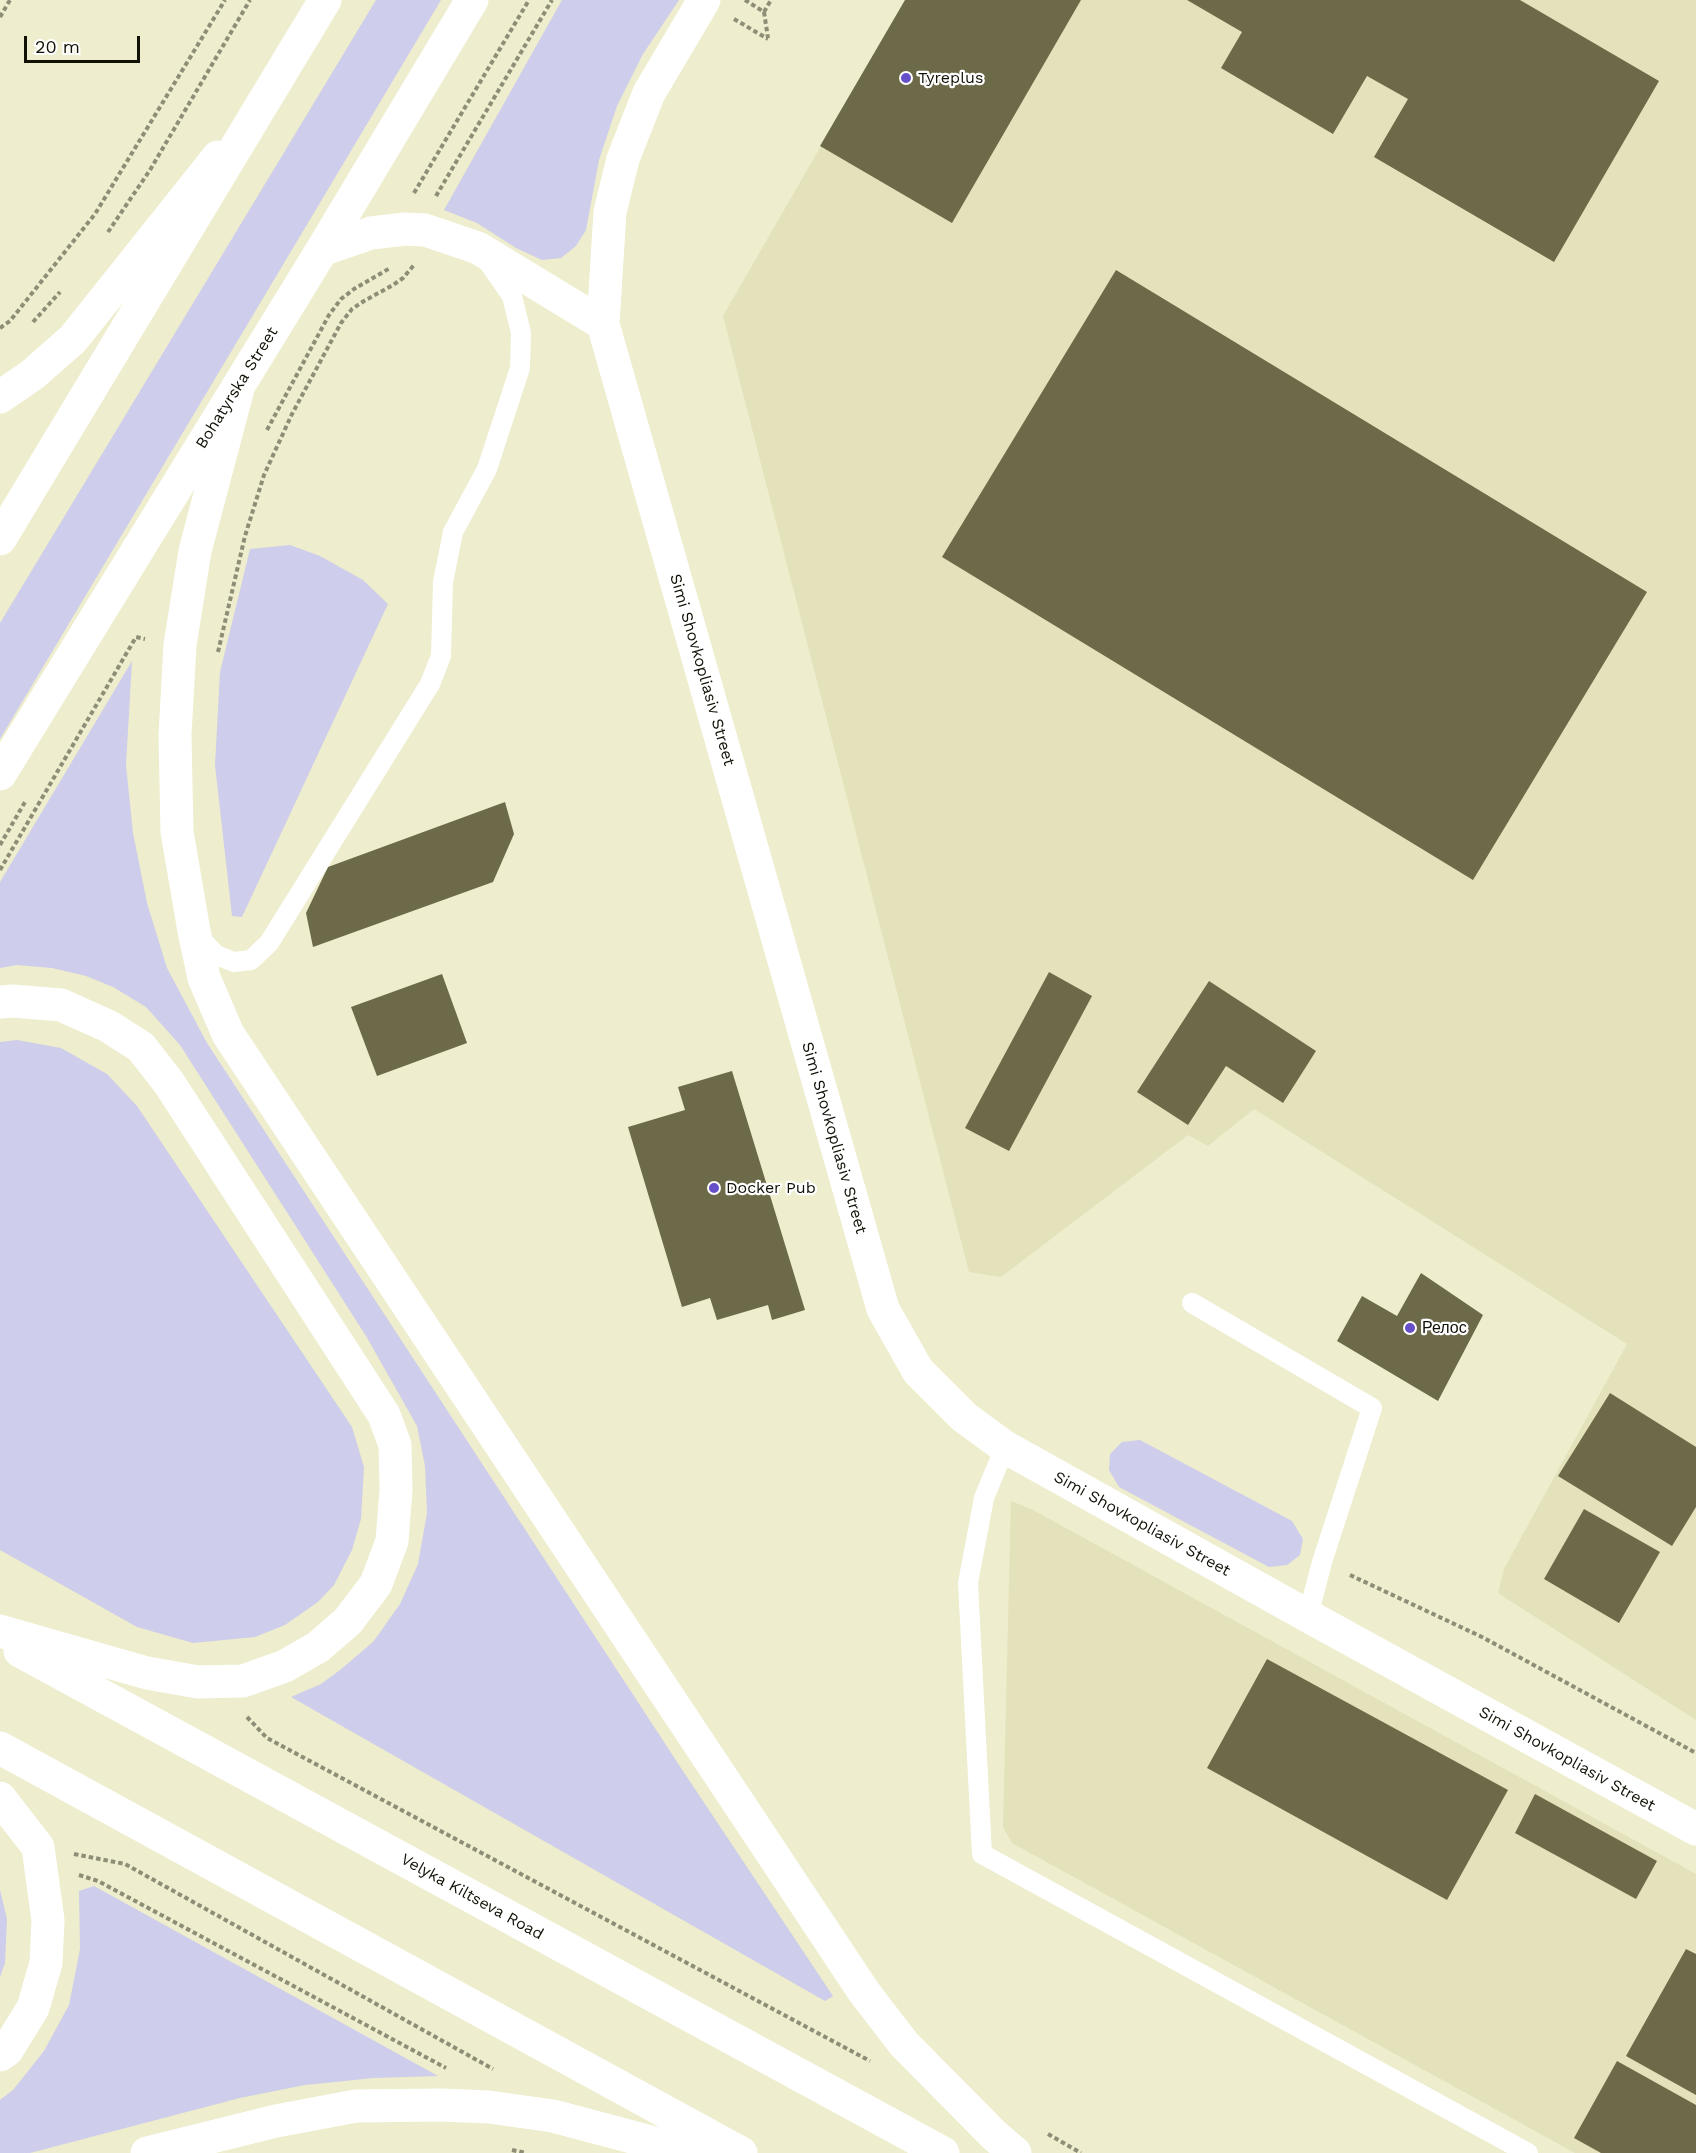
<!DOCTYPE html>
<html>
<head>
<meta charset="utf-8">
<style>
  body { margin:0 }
  #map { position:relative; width:1696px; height:2153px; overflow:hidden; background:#eeedcd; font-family:"Work Sans",sans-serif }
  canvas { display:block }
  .scale { position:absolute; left:24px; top:36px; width:116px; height:27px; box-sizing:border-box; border:3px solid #121106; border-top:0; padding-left:8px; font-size:18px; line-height:21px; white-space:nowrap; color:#121106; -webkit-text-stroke:4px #fff; paint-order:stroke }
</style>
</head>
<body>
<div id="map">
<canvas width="1696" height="2153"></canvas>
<div class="scale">20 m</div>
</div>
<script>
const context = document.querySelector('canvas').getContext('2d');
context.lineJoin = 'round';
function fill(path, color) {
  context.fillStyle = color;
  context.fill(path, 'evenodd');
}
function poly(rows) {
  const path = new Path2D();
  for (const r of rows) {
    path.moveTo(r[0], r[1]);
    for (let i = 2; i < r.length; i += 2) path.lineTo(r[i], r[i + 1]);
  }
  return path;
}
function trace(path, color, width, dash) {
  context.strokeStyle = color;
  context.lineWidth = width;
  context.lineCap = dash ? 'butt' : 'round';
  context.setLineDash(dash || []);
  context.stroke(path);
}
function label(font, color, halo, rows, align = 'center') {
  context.font = font + ' "Work Sans",sans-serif';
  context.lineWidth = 4.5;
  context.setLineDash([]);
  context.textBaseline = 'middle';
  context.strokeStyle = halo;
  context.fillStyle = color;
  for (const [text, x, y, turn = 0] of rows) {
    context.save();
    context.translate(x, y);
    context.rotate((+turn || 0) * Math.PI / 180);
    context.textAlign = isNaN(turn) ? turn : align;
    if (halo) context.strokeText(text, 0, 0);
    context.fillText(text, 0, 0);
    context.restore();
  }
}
const built = poly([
  [905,0,1696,0,1696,1720,1498,1593,1504,1569,1627,1344,1254,1109,1208,1146,1188,1135,1001,1277,969,1272,723,316],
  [1011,1501,1033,1510,1696,1874,1696,2153,1575,2153,1012,1843,1003,1827]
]);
const green = poly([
  [376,0,441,0,0,739,0,623],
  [562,0,679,0,643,54,617,106,599,160,586,230,576,246,561,258,542,260,516,248,477,223,444,210],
  [290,545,320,556,363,580,388,604,242,917,232,916,215,765,220,672,250,549],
  [132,661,126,765,133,833,147,903,167,968,207,1043,681,1768,833,1996,825,2001,291,1697,321,1684,340,1670,373,1642,400,1604,418,1564,427,1513,425,1466,417,1426,366,1336,180,1045,146,1007,113,987,86,976,52,968,17,965,0,968,0,882],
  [17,1040,61,1048,107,1074,137,1106,352,1427,364,1467,361,1519,352,1550,334,1585,318,1602,285,1625,255,1637,193,1643,137,1627,0,1550,0,1042],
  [1140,1440,1292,1521,1303,1539,1300,1555,1287,1565,1269,1567,1119,1487,1109,1470,1110,1454,1122,1442],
  [94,1886,438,2076,374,2078,305,2085,240,2098,30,2153,0,2153,0,2100,13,2090,44,2051,69,2005,80,1949,79,1891],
  [0,1890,7,1919,5,1963,0,1977]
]);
const building = poly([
  [905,0,1081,0,952,223,820,146],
  [1187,0,1520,0,1659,81,1554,262,1374,157,1408,99,1367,76,1333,134,1221,68,1242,32],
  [1116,270,1647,592,1473,880,942,557],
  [505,802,514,834,493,882,313,947,306,913,328,867],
  [1049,972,1092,996,1009,1151,965,1128],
  [442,974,467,1043,377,1076,351,1007],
  [1209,981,1316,1051,1283,1103,1226,1066,1188,1125,1137,1092],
  [732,1071,805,1310,772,1320,768,1305,717,1320,710,1298,682,1307,628,1127,685,1110,678,1087],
  [1421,1273,1483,1315,1438,1401,1337,1341,1362,1296,1397,1316],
  [1610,1393,1696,1447,1696,1507,1672,1546,1558,1476],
  [1584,1509,1660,1552,1619,1623,1544,1579],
  [1267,1659,1508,1790,1447,1900,1207,1768],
  [1535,1794,1657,1861,1636,1899,1515,1833],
  [1686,1949,1696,1954,1696,2095,1626,2056],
  [1617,2061,1696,2105,1696,2153,1601,2153,1574,2138]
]);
const path = poly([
  [745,0,764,12,771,0],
  [764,12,768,38],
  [0,17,10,0],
  [734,19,768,39],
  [414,193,529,0],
  [436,196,552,0],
  [108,232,150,170,250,0],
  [33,322,60,292],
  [0,328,10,321,95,214,225,0],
  [267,430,329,315,341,299,354,289,390,268],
  [218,652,245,536,264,475,292,414,341,323,352,309,364,301,393,285,403,278,414,265],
  [0,845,25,802],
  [0,870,136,637,145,639],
  [1350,1575,1482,1637,1696,1753],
  [247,1717,267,1738,870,2061],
  [74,1854,125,1864,493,2069],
  [79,1875,98,1881,446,2068],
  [1048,2134,1081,2153],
  [512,2150,526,2153]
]);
const service = poly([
  [199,937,216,955,234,962,251,960,269,943,430,684,441,656,443,582,453,532,487,469,520,368,521,333,512,296,487,260],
  [1192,1303,1372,1408,1322,1562,1308,1616],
  [1005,1447,984,1498,968,1583,982,1854,1528,2153]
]);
const minor = poly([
  [704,0,649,93,623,159,610,212,603,324,883,1309,918,1371,964,1417,1005,1447,1308,1616,1696,1829],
  [322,250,371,233,405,229,425,230,478,248,603,324]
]);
const secondary = poly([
  [0,397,32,375,73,339,218,157]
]);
const primary = poly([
  [239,385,195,551,180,645,175,735,177,832,194,931,204,978,228,1034,864,1992,904,2044,994,2135,1015,2153],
  [0,539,325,0],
  [0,774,322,250,472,0],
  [0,1002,13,1001,61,1005,108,1026,141,1047,169,1083,384,1415,395,1445,396,1490,392,1541,376,1584,348,1621,318,1647,285,1666,243,1681,198,1682,147,1673,0,1631],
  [20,1651,943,2153],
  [0,1748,741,2153],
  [0,1798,38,1847,48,1920,46,1963,33,2008,7,2050,0,2055],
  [147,2153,276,2121,356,2106,441,2105,489,2107,553,2116,692,2153]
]);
const markers = [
  [906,78,6,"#664fc8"],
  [714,1188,6,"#664fc8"],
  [1410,1328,6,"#664fc8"]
];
const poiNames = [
  ["Tyreplus",918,78],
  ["Docker Pub",726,1188],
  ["Релос",1422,1328]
];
const streetNames = [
  ["Bohatyrska Street",237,388,-58],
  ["Simi Shovkopliasiv Street",702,670,74],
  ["Simi Shovkopliasiv Street",834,1138,74],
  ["Simi Shovkopliasiv Street",1142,1524,29],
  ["Simi Shovkopliasiv Street",1567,1759,29],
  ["Velyka Kiltseva Road",472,1897,29]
];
fill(built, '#e4e2ba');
fill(green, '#cecdeb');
fill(building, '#6c6a48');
trace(path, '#8e8d76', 4, [4.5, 3]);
trace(service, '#fff', 20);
trace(minor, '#fff', 33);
trace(secondary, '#fff', 33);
trace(primary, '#fff', 33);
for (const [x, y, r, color] of markers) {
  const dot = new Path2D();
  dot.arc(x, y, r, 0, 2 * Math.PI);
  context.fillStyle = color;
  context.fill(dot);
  trace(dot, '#fff', 2);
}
label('16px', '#121106', '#fff', poiNames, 'left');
label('16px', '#121106', '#fff', streetNames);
</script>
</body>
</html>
